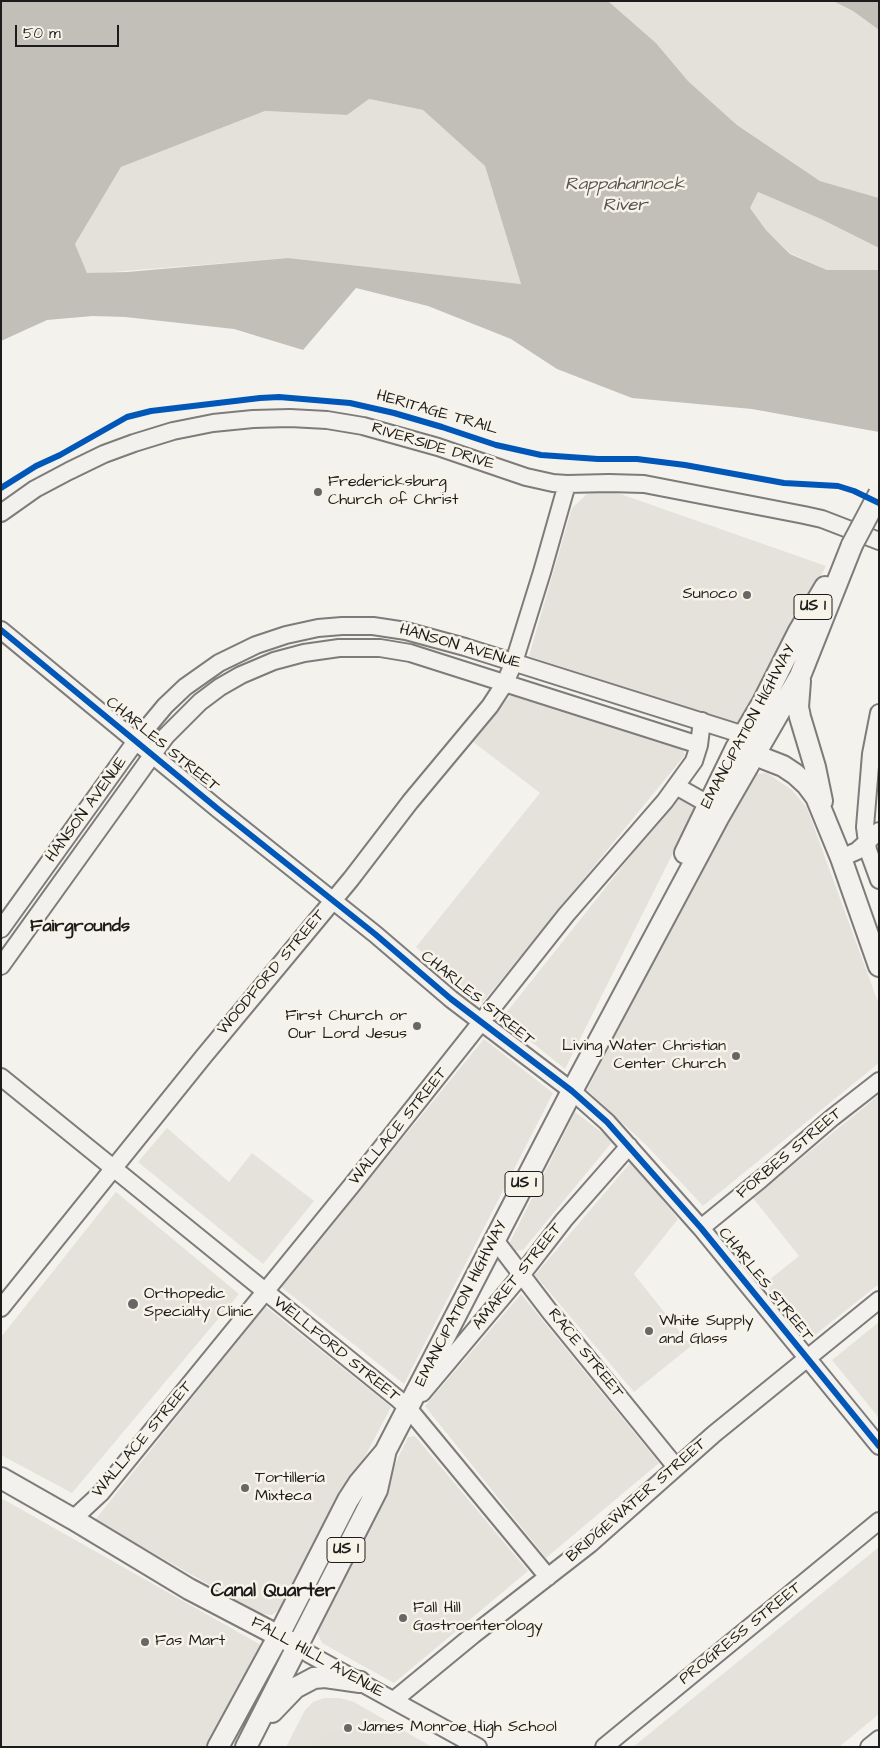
<!DOCTYPE html>
<html>
<head>
<meta charset="utf-8">
<style>
  body { margin:0 }
  #map { position:relative; width:880px; height:1748px; overflow:hidden; background:#f4f2ec; font-family:"Architects Daughter",sans-serif }
  canvas { display:block }
  .frame { position:absolute; inset:0; border:2px solid #1c1c1c; pointer-events:none }
  .scale { position:absolute; left:15px; top:25px; width:104px; height:22px; box-sizing:border-box; border:2px solid #1c1c1c; border-top:0; padding-left:6px; font-size:15px; line-height:18px; white-space:nowrap; color:#1c1c1c; -webkit-text-stroke:4px #f7f3e8; paint-order:stroke }
</style>
</head>
<body>
<div id="map">
<canvas width="880" height="1748"></canvas>
<div class="frame"></div>
<div class="scale">50 m</div>
</div>
<script>
const context = document.querySelector('canvas').getContext('2d');
context.lineJoin = 'round';
function fill(path, color) {
  context.fillStyle = color;
  context.fill(path, 'evenodd');
}
function poly(rows) {
  const path = new Path2D();
  for (const r of rows) {
    path.moveTo(r[0], r[1]);
    for (let i = 2; i < r.length; i += 2) path.lineTo(r[i], r[i + 1]);
  }
  return path;
}
function trace(path, color, width, dash) {
  context.strokeStyle = color;
  context.lineWidth = width;
  context.lineCap = dash ? 'butt' : 'round';
  context.setLineDash(dash || []);
  context.stroke(path);
}
function label(font, color, halo, rows, align = 'center') {
  context.font = font + ' "Architects Daughter",sans-serif';
  context.lineWidth = 5;
  context.setLineDash([]);
  context.textBaseline = 'middle';
  context.strokeStyle = halo;
  context.fillStyle = color;
  for (const [text, x, y, turn = 0] of rows) {
    context.save();
    context.translate(x, y);
    context.rotate((+turn || 0) * Math.PI / 180);
    context.textAlign = isNaN(turn) ? turn : align;
    if (halo) context.strokeText(text, 0, 0);
    context.fillText(text, 0, 0);
    context.restore();
  }
}
const built = poly([
  [609,490,826,566,740,725,529,656,572,508,587,494],
  [511,695,680,743,685,755,482,1003,416,947,540,793,472,741],
  [767,773,792,790,807,808,879,1005,879,1063,703,1206,648,1147,587,1090,690,892,755,774],
  [676,799,689,800,695,809,565,1069,502,1018],
  [484,1039,553,1093,404,1384,281,1287],
  [879,1095,879,1284,810,1339,764,1284,799,1256,753,1198],
  [575,1112,613,1141,523,1250,515,1251,510,1242],
  [167,1128,229,1182,252,1153,314,1201,263,1264,138,1162],
  [631,1162,678,1219,634,1274,691,1346,634,1392,535,1275],
  [116,1192,239,1294,72,1493,1,1455,1,1337],
  [521,1294,659,1463,546,1558,425,1406],
  [265,1306,391,1407,360,1466,330,1512,279,1610,272,1615,261,1614,95,1520],
  [879,1322,879,1418,832,1360],
  [415,1436,528,1571,394,1683,322,1643,317,1632,319,1623,408,1437],
  [1,1498,261,1645,208,1747,1,1747],
  [879,1547,879,1714,839,1747,633,1747],
  [324,1698,340,1698,354,1702,432,1747,286,1747,305,1710,313,1702]
]);
const green = poly([
  [608,1,833,1,853,11,879,30,879,198,820,181,737,125,688,81,656,43],
  [369,99,423,110,485,166,521,284,288,258,87,274,75,244,121,167,265,111,346,115],
  [758,192,821,219,879,248,879,270,827,270,790,253,766,230,750,208],
  [347,1730,368,1732,395,1742,402,1747,303,1747,322,1736]
]);
const water = poly([
  [1,1,608,1,656,43,688,81,737,125,820,181,879,198,879,248,821,219,758,192,750,208,766,230,790,254,827,270,879,270,879,432,752,409,632,398,557,369,511,339,428,306,356,288,303,350,234,329,125,317,93,316,47,320,1,341],
  [369,99,423,110,485,166,521,284,288,258,127,272,87,273,75,244,121,167,265,111,347,115],
  [833,1,879,1,879,30,853,11]
]);
const minor = poly([
  [1,513,35,489,69,471,104,454,134,443,173,431,213,423,253,419,290,418,327,420,363,426,438,447,526,477,553,483,567,484,609,483,644,484,804,515,822,519,879,541],
  [1,630,218,809,375,934,451,999,572,1091,607,1122,701,1228,879,1446],
  [879,713,871,754,865,827,868,850,879,880],
  [676,786,708,804],
  [841,858,857,851,879,831],
  [1,929,136,741,165,706,185,687,219,663,256,645,286,635,318,628,342,626,373,626,406,631,465,647,744,735],
  [1,966,166,736,200,702,220,687,241,675,274,661,304,653,339,648,380,648,410,653,699,745],
  [1,1077,398,1399,408,1408,548,1577],
  [701,1228,761,1179,833,1117,879,1081],
  [495,1240,550,1312,676,1467],
  [1,1308,204,1056,351,879,410,802,490,706,505,683,514,662,542,572,567,484],
  [422,1393,522,1274,564,1220,629,1146],
  [73,1519,101,1493,352,1185,566,915,665,801,694,761,699,745,702,721],
  [298,1646,309,1654,478,1747],
  [394,1700,473,1635,590,1544,714,1434,879,1300],
  [604,1747,879,1521],
  [869,1747,879,1739]
]);
const major = poly([
  [800,681,798,707,800,717,815,767,822,801],
  [742,750,783,766,795,774,807,785,816,797,841,858,879,966],
  [685,853,736,748,763,702,799,631,825,587],
  [1,1478,73,1519,189,1589,298,1646],
  [272,1712,295,1688,314,1678,325,1677,360,1682],
  [218,1747,278,1637,348,1500,359,1483,385,1452,572,1091,718,818,800,676,852,545],
  [246,1747,377,1490,385,1454]
]);
const majorBridge = poly([
  [852,545,879,494]
]);
const cycleway = poly([
  [1,488,36,466,60,455,127,417,151,411,260,398,279,397,350,403,394,413,442,427,496,445,541,455,598,459,637,459,685,465,784,483,838,486,854,491,879,503],
  [1,630,218,809,375,934,451,999,572,1091,607,1122,701,1228,879,1446]
]);
const markers = [
  [318,492,5,"#686765"],
  [747,595,5,"#686765"],
  [417,1026,5,"#686765"],
  [736,1056,5,"#686765"],
  [133,1304,6,"#686765"],
  [649,1331,5,"#686765"],
  [245,1488,5,"#686765"],
  [403,1618,5,"#686765"],
  [145,1642,5,"#686765"],
  [348,1728,5,"#686765"]
];
const shields = [
  [813,607,38],
  [524,1184,38],
  [346,1550,38]
];
const shieldNames = [
  ["US 1",813,607],
  ["US 1",524,1184],
  ["US 1",346,1550]
];
const streetNames = [
  ["HERITAGE TRAIL",437,413,16],
  ["RIVERSIDE DRIVE",433,447,17],
  ["HANSON AVENUE",460,647,16],
  ["EMANCIPATION HIGHWAY",749,727,-62],
  ["CHARLES STREET",162,745,39],
  ["HANSON AVENUE",87,810,-54],
  ["WOODFORD STREET",272,973,-50],
  ["CHARLES STREET",477,999,39],
  ["WALLACE STREET",399,1127,-51],
  ["FORBES STREET",790,1154,-40],
  ["AMARET STREET",518,1277,-51],
  ["CHARLES STREET",765,1285,51],
  ["EMANCIPATION HIGHWAY",462,1304,-63],
  ["WELLFORD STREET",336,1350,39],
  ["RACE STREET",585,1354,51],
  ["WALLACE STREET",143,1440,-50],
  ["BRIDGEWATER STREET",637,1501,-41],
  ["PROGRESS STREET",741,1634,-39],
  ["FALL HILL AVENUE",317,1658,29]
];
const poiNames = [
  ["Fredericksburg",328,483],
  ["Church of Christ",328,501],
  ["Sunoco",737,595,"right"],
  ["First Church or",407,1017,"right"],
  ["Our Lord Jesus",407,1035,"right"],
  ["Living Water Christian",726,1047,"right"],
  ["Center Church",726,1065,"right"],
  ["Orthopedic",144,1295],
  ["Specialty Clinic",144,1313],
  ["White Supply",659,1322],
  ["and Glass",659,1340],
  ["Tortillería",255,1479],
  ["Mixteca",255,1497],
  ["Fall Hill",413,1609],
  ["Gastroenterology",413,1627],
  ["Fas Mart",155,1642],
  ["James Monroe High School",358,1728]
];
const waterNames = [
  ["Rappahannock",625,185],
  ["River",625,206]
];
const neighbourhoodNames = [
  ["Fairgrounds",80,927]
];
const quarterNames = [
  ["Canal Quarter",273,1592]
];
fill(built, '#e4e2da');
fill(green, '#e4e1da');
fill(water, '#c2bfb8');
trace(minor, '#7d7c7a', 20);
trace(major, '#7d7c7a', 24);
trace(minor, '#f2f1ed', 16);
trace(major, '#f2f1ed', 20);
trace(majorBridge, '#7d7c7a', 24, []);
trace(majorBridge, '#f2f1ed', 20);
trace(cycleway, '#0057b8', 6);
for (const [x, y, r, color] of markers) {
  const dot = new Path2D();
  dot.arc(x, y, r, 0, 2 * Math.PI);
  context.fillStyle = color;
  context.fill(dot);
  trace(dot, '#f7f3e8', 2);
}
for (const [x, y, w] of shields) {
  const box = new Path2D();
  box.roundRect(x - w / 2, y - 12.5, w, 25, 4);
  context.fillStyle = '#f7f3e8';
  context.fill(box);
  trace(box, '#1c1c1c', 1);
}
label('bold 15px', '#1c1c1c', null, shieldNames);
label('16px', '#1c1c1c', '#f7f3e8', streetNames);
label('16px', '#1c1c1c', '#f7f3e8', poiNames, 'left');
label('italic 18px', '#565452', '#f7f3e8', waterNames);
label('bold 18px', '#1c1c1c', '#f7f3e8', neighbourhoodNames);
label('bold 19px', '#1c1c1c', '#f7f3e8', quarterNames);
</script>
</body>
</html>
